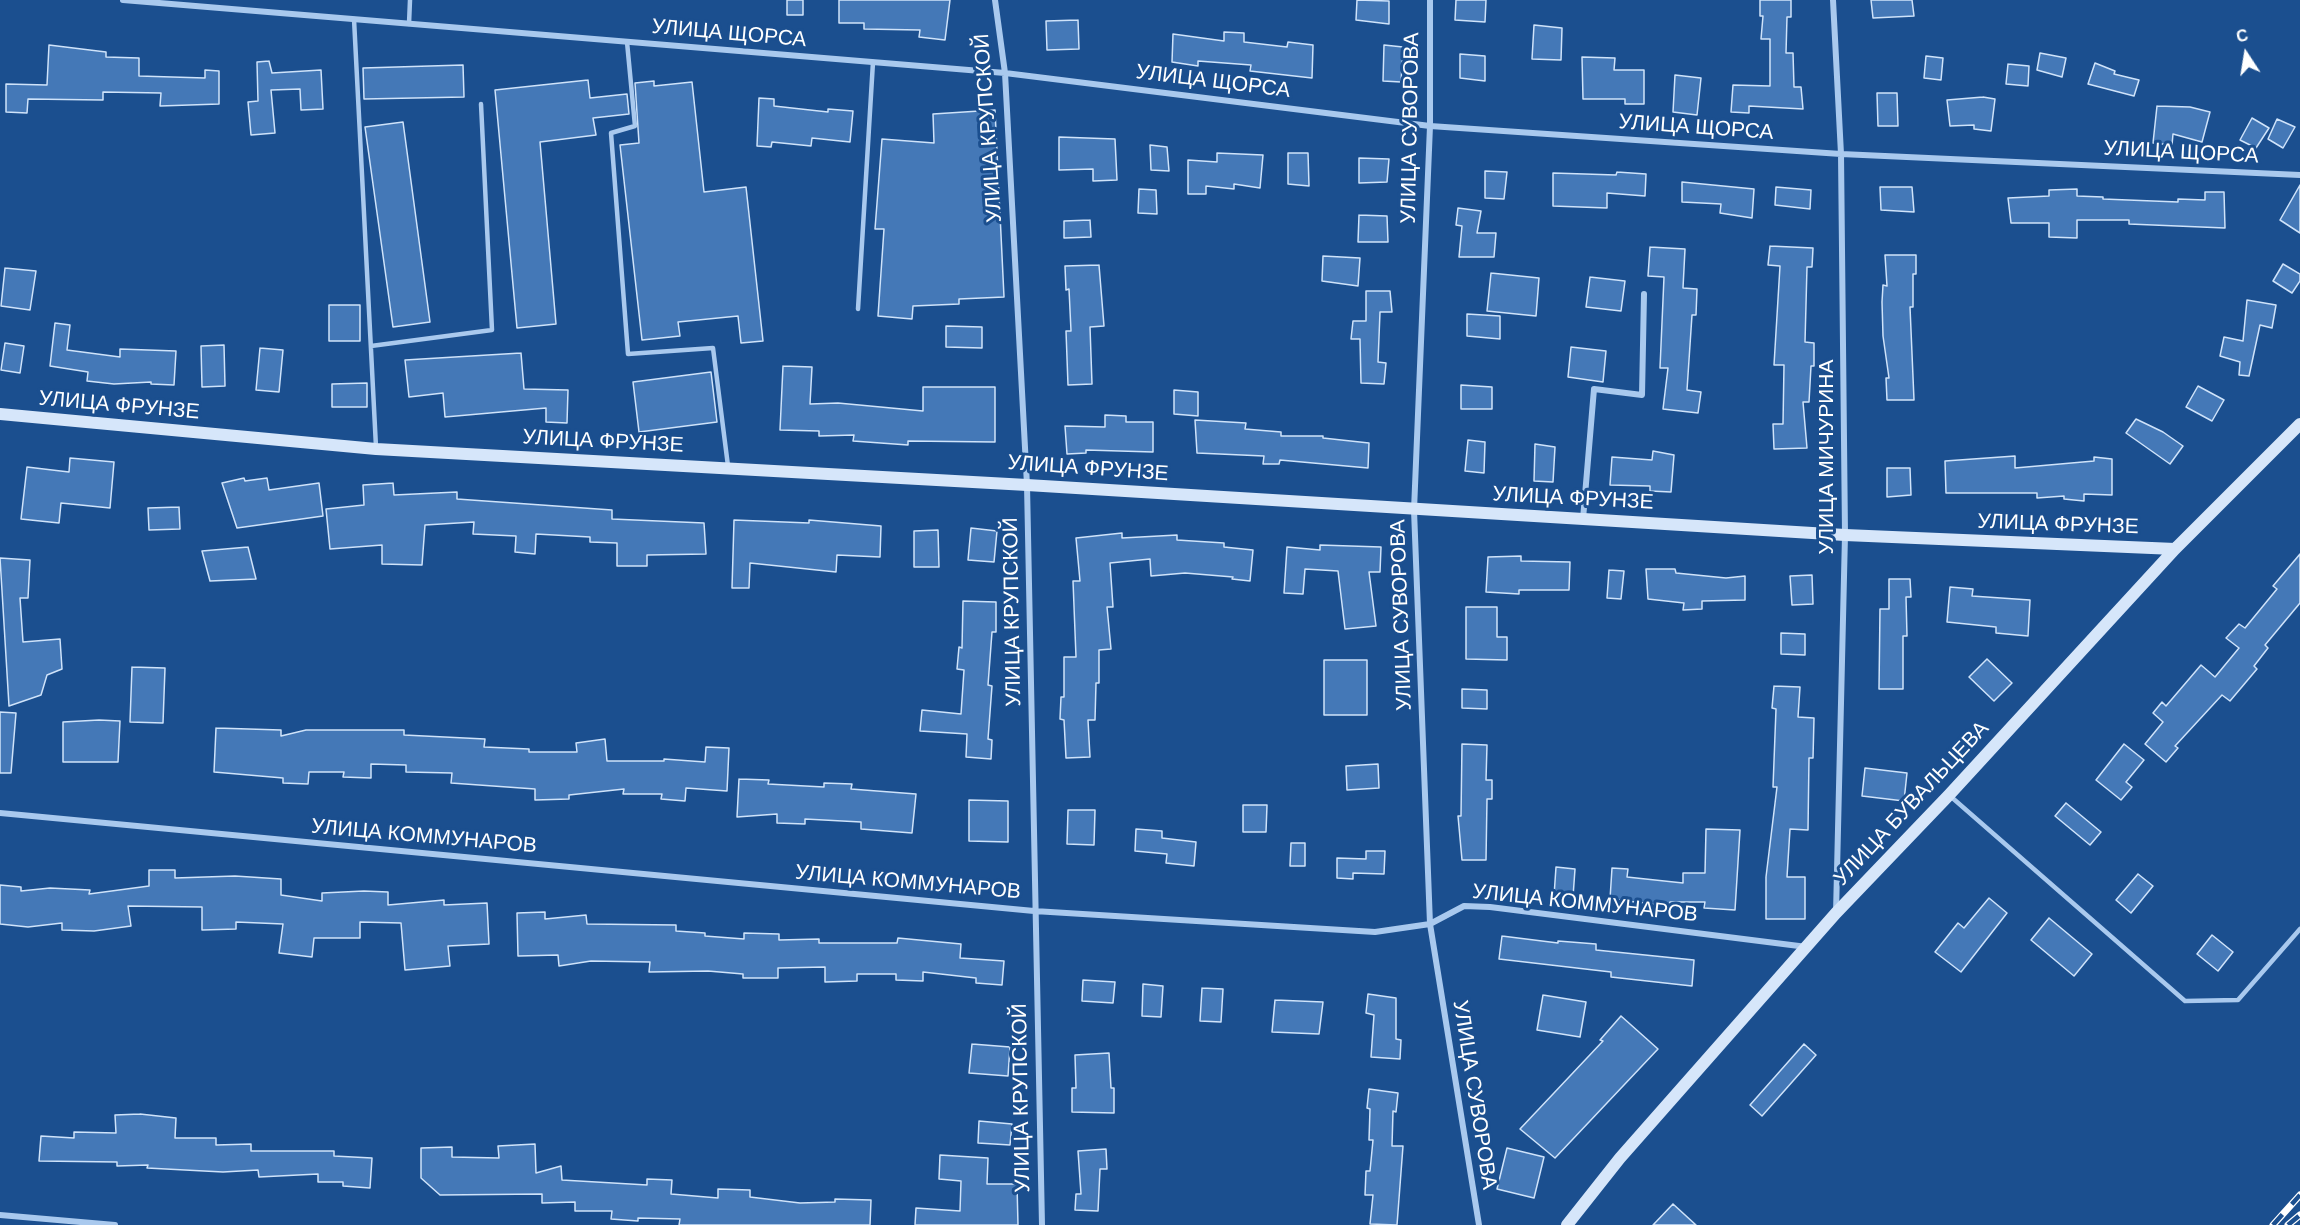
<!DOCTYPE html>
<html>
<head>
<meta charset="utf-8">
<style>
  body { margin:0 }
  #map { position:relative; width:2300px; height:1225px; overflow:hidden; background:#1b4f8f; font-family:"DM Sans",sans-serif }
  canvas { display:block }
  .north { position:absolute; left:2216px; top:24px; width:60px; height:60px; -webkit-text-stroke:4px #1b4f8f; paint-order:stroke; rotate:348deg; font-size:16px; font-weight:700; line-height:24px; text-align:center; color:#fff }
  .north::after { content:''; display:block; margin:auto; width:21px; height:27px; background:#fff; clip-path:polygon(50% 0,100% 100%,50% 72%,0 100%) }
</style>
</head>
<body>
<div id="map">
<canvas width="2300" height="1225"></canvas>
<div class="north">С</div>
</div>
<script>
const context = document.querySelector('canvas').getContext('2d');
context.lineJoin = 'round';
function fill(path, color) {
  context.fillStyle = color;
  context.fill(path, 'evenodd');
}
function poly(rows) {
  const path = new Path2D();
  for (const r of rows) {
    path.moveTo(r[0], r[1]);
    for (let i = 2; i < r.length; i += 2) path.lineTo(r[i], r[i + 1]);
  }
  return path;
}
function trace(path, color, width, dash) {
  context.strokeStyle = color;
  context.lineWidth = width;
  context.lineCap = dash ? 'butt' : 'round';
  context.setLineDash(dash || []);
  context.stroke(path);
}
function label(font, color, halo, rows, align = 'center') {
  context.font = font + ' "DM Sans",sans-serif';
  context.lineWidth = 6;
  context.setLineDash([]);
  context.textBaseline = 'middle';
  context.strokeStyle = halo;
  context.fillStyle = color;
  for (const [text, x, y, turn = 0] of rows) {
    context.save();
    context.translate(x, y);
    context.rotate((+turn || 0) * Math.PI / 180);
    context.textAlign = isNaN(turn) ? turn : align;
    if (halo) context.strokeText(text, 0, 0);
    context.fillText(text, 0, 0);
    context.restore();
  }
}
const building = poly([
  [787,0,803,0,803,15,787,15,787,0],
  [839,0,950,0,945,40,919,37,920,30,864,29,864,23,839,23,839,0],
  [1357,0,1389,1,1389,24,1356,20,1357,0],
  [1456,0,1486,0,1485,22,1455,20,1456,0],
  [1760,0,1791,0,1791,17,1787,17,1786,53,1793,53,1794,87,1801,87,1803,109,1749,106,1749,113,1731,112,1733,85,1770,86,1770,39,1761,39,1763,16,1760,16,1760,0],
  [1871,0,1912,0,1914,16,1873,18,1871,0],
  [1078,20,1079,49,1047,50,1046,21,1078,20],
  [1534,25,1562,28,1561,60,1532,59,1534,25],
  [1224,32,1244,33,1244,42,1287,47,1288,42,1313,45,1312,78,1250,71,1251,65,1198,61,1198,66,1172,62,1173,34,1224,41,1224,32],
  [49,45,106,52,106,57,139,58,139,76,205,78,205,70,219,71,219,104,160,106,161,93,103,92,103,100,28,99,27,113,6,112,6,84,47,85,49,45],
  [1384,45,1403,47,1401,82,1383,81,1384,45],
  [2040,53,2066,58,2062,77,2037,70,2040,53],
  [1460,54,1485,56,1485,81,1460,78,1460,54],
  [1926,56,1943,58,1941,80,1924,78,1926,56],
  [1582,57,1615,58,1614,70,1644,70,1644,104,1625,104,1625,99,1583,99,1582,57],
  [269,61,272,73,321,70,323,109,301,110,300,89,271,90,275,133,251,135,248,102,258,101,257,62,269,61],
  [2095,63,2115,71,2114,74,2139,80,2134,96,2088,84,2095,63],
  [2008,64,2029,66,2028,86,2006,84,2008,64],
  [463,65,464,97,364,99,363,68,463,65],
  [1675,75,1701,78,1697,115,1673,112,1675,75],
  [588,80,590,98,627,94,629,114,593,118,596,135,540,142,556,324,517,328,495,90,588,80],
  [654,81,654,86,692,82,704,192,746,187,763,341,741,343,738,316,678,322,680,336,642,340,620,145,639,143,635,83,654,81],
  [1877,93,1897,93,1898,126,1878,126,1877,93],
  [1983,97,1995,99,1991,131,1974,129,1974,125,1950,126,1947,100,1983,97],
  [759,98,774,99,774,106,828,112,828,109,853,111,850,142,812,138,811,146,772,142,771,147,757,146,759,98],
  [2157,106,2190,107,2210,112,2202,142,2173,134,2172,145,2153,143,2157,106],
  [995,110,1004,297,959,299,959,304,913,306,912,319,878,316,884,229,875,229,882,139,934,143,933,114,995,110],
  [2252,118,2269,128,2256,148,2240,140,2252,118],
  [2277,119,2295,127,2283,148,2268,139,2277,119],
  [403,122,430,322,393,327,365,127,403,122],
  [1059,137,1115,139,1117,180,1093,181,1093,169,1059,170,1059,137],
  [1150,145,1167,147,1169,171,1151,170,1150,145],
  [1217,153,1263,155,1260,188,1234,184,1234,189,1206,186,1206,194,1188,194,1188,160,1217,162,1217,153],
  [1288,153,1308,153,1309,186,1288,184,1288,153],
  [1359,158,1389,159,1387,182,1359,183,1359,158],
  [1485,171,1507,172,1504,199,1485,198,1485,171],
  [1617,172,1646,174,1645,196,1607,193,1607,208,1553,206,1553,173,1616,175,1617,172],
  [1682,182,1754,189,1752,218,1720,213,1721,204,1682,202,1682,182],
  [2300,185,2300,233,2280,220,2300,185],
  [1776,187,1811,190,1810,209,1775,205,1776,187],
  [1880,187,1912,187,1914,212,1881,210,1880,187],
  [1139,189,1156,190,1157,214,1138,213,1139,189],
  [2077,189,2077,196,2103,197,2103,199,2178,202,2178,199,2205,200,2205,192,2224,192,2225,228,2129,224,2129,220,2077,220,2077,238,2049,237,2049,223,2011,223,2008,198,2049,196,2049,190,2077,189],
  [1458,208,1481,211,1477,233,1496,233,1494,257,1459,257,1462,226,1456,225,1458,208],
  [1359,215,1387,216,1388,242,1358,242,1359,215],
  [1090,220,1091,237,1064,238,1064,221,1090,220],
  [1770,246,1813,248,1812,267,1807,267,1805,342,1814,343,1814,366,1811,366,1809,402,1803,402,1807,448,1774,449,1773,424,1783,424,1784,365,1774,365,1780,266,1768,265,1770,246],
  [1650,247,1685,249,1683,288,1697,289,1696,315,1692,315,1687,390,1701,392,1698,413,1663,409,1668,368,1660,368,1664,277,1648,276,1650,247],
  [1885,255,1916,255,1916,274,1913,274,1913,307,1910,307,1914,400,1887,400,1886,378,1889,378,1883,336,1882,302,1883,285,1887,286,1885,255],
  [1323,256,1360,258,1358,286,1322,281,1323,256],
  [2283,264,2300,274,2300,281,2292,293,2273,281,2283,264],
  [1099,265,1104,326,1090,327,1092,384,1068,385,1066,331,1071,331,1069,289,1066,290,1065,266,1099,265],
  [5,268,36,271,30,310,1,306,5,268],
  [1491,273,1539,278,1536,316,1487,311,1491,273],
  [1590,277,1625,281,1621,311,1586,307,1590,277],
  [1366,291,1390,291,1392,312,1380,312,1378,362,1386,363,1384,384,1361,383,1360,339,1351,339,1353,321,1366,321,1366,291],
  [2247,300,2276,305,2272,328,2260,325,2249,376,2239,375,2240,362,2220,356,2224,337,2243,341,2247,300],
  [329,305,360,305,360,341,329,341,329,305],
  [1467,314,1500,316,1500,339,1467,336,1467,314],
  [55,323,70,325,67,350,120,357,120,349,176,351,174,385,151,384,151,382,114,384,87,381,88,372,50,366,55,323],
  [946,326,982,327,982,348,946,347,946,326],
  [5,343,24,346,20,373,1,370,5,343],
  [224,345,225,386,202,387,201,346,224,345],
  [1571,347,1606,351,1603,382,1568,377,1571,347],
  [260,348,283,350,279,392,256,390,260,348],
  [521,353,524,389,568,390,567,423,546,422,546,408,445,417,443,393,409,397,405,360,521,353],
  [783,366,812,367,810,404,838,403,923,411,923,387,995,387,995,442,908,441,908,445,853,441,854,435,819,436,819,431,780,430,783,366],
  [711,372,717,422,639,432,633,382,711,372],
  [367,383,367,407,332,407,332,384,367,383],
  [1461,385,1492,387,1492,409,1461,409,1461,385],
  [2198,386,2224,400,2212,421,2186,407,2198,386],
  [1174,390,1198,392,1198,416,1174,414,1174,390],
  [1105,415,1126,416,1126,422,1153,422,1153,452,1086,450,1086,453,1067,454,1065,426,1105,427,1105,415],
  [2136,419,2163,432,2183,446,2170,464,2126,433,2136,419],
  [1195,420,1246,423,1245,429,1281,432,1281,436,1323,436,1323,438,1369,443,1368,468,1280,460,1279,464,1263,464,1264,456,1197,453,1195,420],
  [1468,440,1485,442,1484,473,1465,471,1468,440],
  [1535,444,1555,447,1553,482,1534,481,1535,444],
  [1653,451,1674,455,1671,492,1650,491,1650,486,1610,485,1612,457,1652,460,1653,451],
  [2015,456,2015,468,2094,461,2094,457,2112,459,2112,495,2084,494,2084,501,2064,499,2064,496,2037,498,2037,493,1946,493,1945,461,2015,456],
  [70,458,114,462,110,508,61,503,59,523,21,519,27,467,69,472,70,458],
  [1887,468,1910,468,1911,495,1887,497,1887,468],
  [244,478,245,481,267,478,269,490,319,483,323,516,237,528,222,483,244,478],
  [393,483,394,495,457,492,457,499,612,510,612,519,704,523,706,554,647,555,647,566,617,566,617,543,590,542,590,537,536,534,535,554,515,552,516,536,473,534,474,522,425,525,422,565,382,564,382,545,330,549,326,509,364,505,363,485,393,483],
  [179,507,180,529,149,530,148,508,179,507],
  [734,520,809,523,809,520,881,526,880,557,837,555,836,572,750,563,749,588,732,588,734,520],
  [971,528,997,531,994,562,968,560,971,528],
  [938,530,939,567,914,567,914,531,938,530],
  [1122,533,1122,538,1177,535,1177,540,1224,543,1224,547,1253,550,1250,581,1232,579,1233,577,1185,573,1151,576,1150,559,1110,563,1113,607,1107,607,1111,649,1099,650,1099,683,1096,683,1095,720,1088,720,1090,757,1066,758,1064,720,1060,719,1061,697,1064,697,1064,657,1076,657,1073,581,1080,581,1076,538,1122,533],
  [1320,545,1381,547,1380,572,1369,572,1376,626,1345,629,1338,571,1305,569,1303,594,1284,593,1287,547,1320,550,1320,545],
  [248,547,256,579,210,581,202,551,248,547],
  [2300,554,2300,603,2265,645,2268,648,2254,666,2257,669,2230,701,2222,695,2175,746,2178,748,2166,762,2145,744,2163,722,2153,713,2162,702,2166,706,2201,665,2215,677,2239,648,2226,638,2239,624,2245,628,2277,589,2273,586,2300,554],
  [1521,556,1521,561,1570,562,1569,590,1519,590,1519,594,1486,592,1488,557,1521,556],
  [0,558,30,560,28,598,20,598,23,642,60,639,62,669,47,675,41,695,9,706,0,558],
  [1646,569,1675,569,1676,573,1726,578,1745,576,1745,600,1702,601,1702,609,1683,610,1684,603,1648,599,1646,569],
  [1609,570,1624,571,1621,599,1607,598,1609,570],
  [1812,575,1813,604,1792,605,1790,576,1812,575],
  [1889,579,1910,579,1911,597,1906,597,1907,636,1903,636,1903,689,1879,689,1880,609,1889,609,1889,579],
  [1950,587,1973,589,1972,596,2030,600,2028,636,1996,633,1996,627,1947,622,1950,587],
  [963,601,996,602,996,632,992,632,988,685,992,686,988,739,992,740,991,759,966,757,967,734,920,731,922,710,961,714,964,670,957,669,959,647,962,648,963,601],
  [1466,607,1497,607,1497,637,1507,637,1507,660,1466,659,1466,607],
  [1781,633,1805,634,1805,655,1781,654,1781,633],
  [1987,659,2012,683,1994,701,1969,677,1987,659],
  [1324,660,1367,660,1367,715,1324,715,1324,660],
  [132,667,165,668,163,723,130,722,132,667],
  [1774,686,1800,687,1798,717,1814,718,1813,758,1809,758,1808,830,1790,829,1787,877,1805,877,1805,919,1766,919,1766,877,1777,787,1773,787,1776,709,1772,708,1774,686],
  [1462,689,1487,690,1487,709,1462,708,1462,689],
  [0,712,16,713,11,773,0,773,0,712],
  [99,720,120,721,118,762,63,762,63,722,99,720],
  [216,728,281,730,281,736,306,730,404,730,404,735,485,739,484,747,529,749,529,752,577,752,576,743,605,739,607,761,664,761,664,759,705,762,706,747,729,748,727,791,686,788,685,801,661,799,662,794,623,794,624,789,569,795,569,799,535,800,535,789,451,783,452,773,406,772,406,765,371,764,371,778,343,777,344,772,309,772,308,784,283,783,283,778,214,772,216,728],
  [1462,744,1487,745,1486,780,1492,780,1492,799,1487,799,1486,860,1462,860,1458,816,1461,816,1462,744],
  [2124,744,2144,760,2126,782,2132,787,2121,800,2096,780,2124,744],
  [1378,764,1379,788,1347,790,1346,766,1378,764],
  [1865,768,1907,773,1904,801,1862,796,1865,768],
  [739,779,769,780,768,784,824,787,824,783,852,784,851,789,916,794,912,833,861,829,861,822,805,819,805,824,777,823,777,814,737,817,739,779],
  [969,800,1008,801,1008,842,969,841,969,800],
  [2066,803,2101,832,2090,845,2055,816,2066,803],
  [1243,805,1267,805,1266,832,1243,832,1243,805],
  [1068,810,1095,810,1094,845,1067,844,1068,810],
  [1136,829,1162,831,1162,838,1196,842,1194,866,1166,863,1167,854,1135,851,1136,829],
  [1706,829,1740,830,1735,910,1704,908,1705,902,1670,902,1669,906,1610,899,1612,868,1628,869,1627,877,1683,883,1683,873,1705,873,1706,829],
  [1291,843,1305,843,1305,866,1290,866,1291,843],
  [1366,851,1385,851,1384,874,1353,873,1353,879,1337,878,1337,858,1366,859,1366,851],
  [1556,867,1575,869,1573,897,1554,896,1556,867],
  [149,870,175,870,175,878,235,876,281,879,281,895,322,901,322,893,364,891,388,892,388,905,444,900,444,905,487,903,489,944,448,946,450,966,405,970,401,923,360,922,360,938,314,938,312,957,279,953,283,924,236,922,236,929,202,930,202,907,128,906,131,926,94,931,62,930,62,923,28,927,0,924,0,885,21,887,21,891,50,888,90,890,89,894,149,886,149,870],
  [2138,874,2153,886,2131,913,2116,900,2138,874],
  [1989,898,2007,913,1961,972,1935,952,1958,923,1964,928,1989,898],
  [545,912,545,919,586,915,587,924,676,925,676,931,705,933,705,936,744,939,744,933,779,934,779,940,819,939,819,943,897,943,898,938,961,944,960,958,1004,961,1002,985,976,983,976,978,923,972,923,981,896,980,896,974,857,974,857,981,825,982,825,967,778,968,778,978,743,978,743,974,708,971,649,972,650,962,591,961,559,966,558,955,518,956,517,913,545,912],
  [2049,918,2092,954,2074,976,2031,940,2049,918],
  [2212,935,2233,952,2218,971,2197,954,2212,935],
  [1502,936,1558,943,1558,941,1596,944,1596,950,1694,960,1692,986,1611,977,1611,972,1499,959,1502,936],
  [1083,980,1115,982,1113,1003,1082,1001,1083,980],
  [1143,984,1163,986,1161,1017,1142,1016,1143,984],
  [1202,988,1223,989,1221,1022,1200,1021,1202,988],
  [1368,994,1396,998,1396,1039,1401,1040,1400,1059,1371,1057,1374,1015,1366,1013,1368,994],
  [1543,995,1586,1002,1580,1037,1537,1030,1543,995],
  [1275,1000,1323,1002,1319,1034,1272,1032,1275,1000],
  [1621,1016,1658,1049,1555,1158,1520,1129,1603,1041,1600,1040,1621,1016],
  [972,1044,1010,1047,1008,1076,969,1073,972,1044],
  [1804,1044,1816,1055,1762,1116,1750,1105,1804,1044],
  [1109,1053,1111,1088,1114,1088,1114,1113,1072,1112,1072,1088,1076,1088,1075,1055,1109,1053],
  [1369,1089,1398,1093,1396,1112,1393,1111,1392,1146,1403,1146,1397,1225,1370,1224,1373,1195,1365,1195,1366,1171,1370,1171,1373,1140,1369,1140,1370,1109,1367,1108,1369,1089],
  [140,1114,176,1118,175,1138,216,1138,216,1145,251,1144,251,1151,334,1151,334,1156,372,1158,370,1188,343,1186,343,1182,318,1182,318,1174,259,1177,258,1170,223,1172,147,1168,148,1165,117,1166,117,1162,39,1161,41,1136,74,1138,74,1132,116,1133,115,1115,140,1114],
  [979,1121,1012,1124,1010,1145,978,1143,979,1121],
  [535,1144,536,1173,561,1166,562,1180,647,1185,647,1179,672,1180,671,1194,718,1198,718,1189,750,1190,750,1197,800,1203,835,1202,835,1199,871,1200,870,1225,679,1225,680,1219,638,1218,638,1221,611,1219,612,1211,575,1211,575,1202,542,1203,542,1194,440,1195,421,1178,421,1148,452,1147,452,1157,499,1158,498,1146,535,1144],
  [1507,1148,1544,1157,1534,1198,1497,1189,1507,1148],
  [1106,1149,1107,1169,1100,1169,1098,1211,1075,1210,1076,1194,1081,1194,1078,1151,1106,1149],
  [940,1155,988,1158,987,1184,1017,1184,1018,1225,915,1225,916,1208,960,1211,961,1181,939,1179,940,1155],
  [1673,1204,1696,1225,1653,1225,1673,1204]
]);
const lane = poly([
  [354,19,376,447],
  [409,24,410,0],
  [627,42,635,126,611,133,628,354,713,348,728,466],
  [858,309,873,62],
  [371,346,492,330,481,104],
  [1949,795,2185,1001,2238,1000,2300,929]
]);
const street = poly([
  [123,0,1005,73,1430,126,1841,154,2300,175],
  [995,0,1005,73,1027,485,1042,1225],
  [1430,0,1430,126,1414,510,1430,924,1479,1225],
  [1833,0,1841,154,1845,535,1836,913],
  [1583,519,1594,389,1642,395,1644,294],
  [0,813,1034,911,1375,932,1430,924,1464,906,1490,907,1807,947],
  [0,1215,115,1225]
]);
const secondary = poly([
  [0,414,376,449,1027,485,1845,535,2175,549],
  [1567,1225,1620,1158,1836,913,1949,795,2175,549,2300,424]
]);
const rail = poly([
  [2273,1225,2300,1195],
  [2288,1225,2300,1215]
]);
const streetNames = [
  ["УЛИЦА ЩОРСА",729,34,5],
  ["УЛИЦА ЩОРСА",1213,82,7],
  ["УЛИЦА КРУПСКОЙ",989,128,-94],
  ["УЛИЦА СУВОРОВА",1411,128,-89],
  ["УЛИЦА ЩОРСА",1696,128,4],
  ["УЛИЦА ЩОРСА",2181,153,3],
  ["УЛИЦА ФРУНЗЕ",119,406,5],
  ["УЛИЦА ФРУНЗЕ",603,442,3],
  ["УЛИЦА МИЧУРИНА",1827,457,-90],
  ["УЛИЦА ФРУНЗЕ",1088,469,4],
  ["УЛИЦА ФРУНЗЕ",1573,499,3],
  ["УЛИЦА ФРУНЗЕ",2058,525,2],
  ["УЛИЦА КРУПСКОЙ",1013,612,-91],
  ["УЛИЦА СУВОРОВА",1402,615,-92],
  ["УЛИЦА БУВАЛЬЦЕВА",1912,804,-47],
  ["УЛИЦА КОММУНАРОВ",424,837,5],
  ["УЛИЦА КОММУНАРОВ",908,883,5],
  ["УЛИЦА КОММУНАРОВ",1585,904,6],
  ["УЛИЦА СУВОРОВА",1474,1095,81],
  ["УЛИЦА КРУПСКОЙ",1022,1098,-91]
];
fill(building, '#4478b7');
trace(building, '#cfe3fa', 1.5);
trace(lane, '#a9c9ee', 4.5);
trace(street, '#a9c9ee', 6);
trace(secondary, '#d6e6fa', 12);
trace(rail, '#fff', 7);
trace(rail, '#1b4f8f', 4.5, [14]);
label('21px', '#fff', '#1b4f8f', streetNames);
</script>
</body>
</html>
